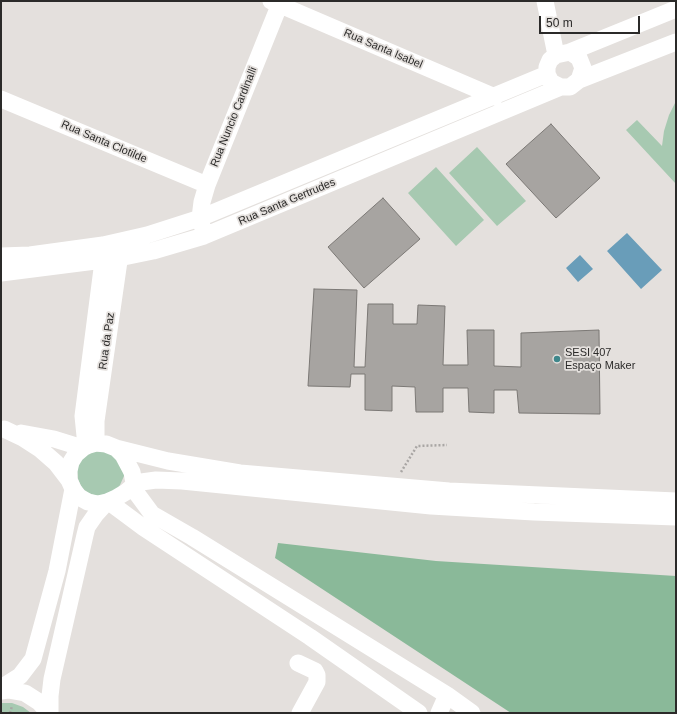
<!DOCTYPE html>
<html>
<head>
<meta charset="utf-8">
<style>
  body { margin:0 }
  #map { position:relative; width:677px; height:714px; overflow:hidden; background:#e4e0dd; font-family:Helvetica,sans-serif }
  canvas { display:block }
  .frame { position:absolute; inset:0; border:2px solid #2b2a29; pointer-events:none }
  .scale { position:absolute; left:539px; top:16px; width:101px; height:18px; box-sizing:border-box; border:2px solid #2b2a29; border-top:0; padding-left:5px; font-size:12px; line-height:14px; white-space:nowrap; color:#2b2a29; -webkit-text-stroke:3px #e4e0dd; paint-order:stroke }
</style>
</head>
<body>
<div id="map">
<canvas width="677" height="714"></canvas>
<div class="frame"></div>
<div class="scale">50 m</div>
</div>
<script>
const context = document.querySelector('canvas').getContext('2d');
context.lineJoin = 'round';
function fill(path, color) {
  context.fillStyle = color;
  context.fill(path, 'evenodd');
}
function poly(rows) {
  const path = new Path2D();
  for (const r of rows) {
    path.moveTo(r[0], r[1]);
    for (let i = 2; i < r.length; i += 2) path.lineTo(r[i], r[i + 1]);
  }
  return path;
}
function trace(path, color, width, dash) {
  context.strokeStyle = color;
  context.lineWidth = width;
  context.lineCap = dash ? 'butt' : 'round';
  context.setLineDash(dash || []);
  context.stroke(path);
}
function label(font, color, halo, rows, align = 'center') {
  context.font = font + ' Helvetica,sans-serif';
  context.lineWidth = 3.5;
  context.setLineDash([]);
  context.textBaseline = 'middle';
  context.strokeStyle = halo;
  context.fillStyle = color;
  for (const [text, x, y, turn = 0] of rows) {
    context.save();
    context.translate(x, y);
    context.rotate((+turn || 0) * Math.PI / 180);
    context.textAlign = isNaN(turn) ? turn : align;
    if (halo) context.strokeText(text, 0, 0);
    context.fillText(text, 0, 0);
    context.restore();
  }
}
const green = poly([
  [676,101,676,184,626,130,637,120,662,146,664,131,669,115],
  [477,147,526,201,497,226,449,173],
  [436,167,484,220,456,246,408,193],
  [94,451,112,453,123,467,124,476,120,485,115,492,97,496,88,493,82,488,78,479,77,470,80,461,86,455],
  [1,703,12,703,23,707,31,713,1,713]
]);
const forest = poly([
  [278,543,436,561,676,576,676,713,511,713,275,558]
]);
const water = poly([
  [627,233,662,270,641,289,607,251],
  [580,255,593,269,578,282,566,268]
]);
const building = poly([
  [551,124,600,178,556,218,506,164,551,124],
  [383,198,420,239,364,288,328,247,383,198],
  [314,289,357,290,354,367,365,367,368,304,393,304,393,324,417,324,418,305,445,306,443,365,468,365,467,330,494,330,494,366,521,367,521,333,599,330,600,414,519,413,517,390,494,390,494,413,469,412,468,388,443,388,443,412,416,412,415,387,392,386,392,411,365,410,365,374,351,374,350,387,308,386,314,289]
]);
const path = poly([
  [401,472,417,446,447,445],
  [10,713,12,706]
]);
const minor = poly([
  [271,1,495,97],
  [545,1,556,55],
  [570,52,676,9],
  [570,52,579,58,583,68,579,80,570,87,561,87,551,82,547,74,547,67,550,60,556,55,570,52],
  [579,80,676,42],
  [1,99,207,185],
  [202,226,200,218,202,202,207,185,281,1],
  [1,256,30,255,103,245,147,235,200,218,547,74],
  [1,273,119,258,153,251,204,236,561,87],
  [4,429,23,438,40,449,56,463,69,480],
  [21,433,54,439,83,448],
  [96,443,96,421,121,247],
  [96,443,106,444,116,448,123,455,132,472,134,483,132,487,126,492,116,498,107,502,98,504,88,502,79,497,73,489,69,480,69,471,71,462,76,454,83,448,89,445,96,443],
  [86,446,83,416,103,261,103,250],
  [116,448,168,461,240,473,449,491,676,501],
  [134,483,156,480,182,481,431,506,534,512,676,517],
  [132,487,152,514,192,537,447,695,472,713],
  [109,502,144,528,310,637,419,713],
  [298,663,315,671,317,675,317,682,300,713],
  [1,688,20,676,33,659,57,571,73,489],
  [1,691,8,690,25,693,39,702,49,713],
  [50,713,50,696,52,679,85,535,87,527,96,514,107,502],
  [439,713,447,695]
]);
const markers = [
  [557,359,4,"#3f878b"]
];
const streetNames = [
  ["Rua Santa Isabel",383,49,23],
  ["Rua Nuncio Cardinalli",234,117,-68],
  ["Rua Santa Clotilde",104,142,23],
  ["Rua Santa Gertrudes",287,202,-23],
  ["Rua da Paz",107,341,-82]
];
const poiNames = [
  ["SESI 407",565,353],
  ["Espaço Maker",565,366]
];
fill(green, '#a7c9b1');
fill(forest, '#8ab999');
fill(water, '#699db9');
fill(building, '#a7a4a1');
trace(building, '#7b7875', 1);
trace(path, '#a9a6a4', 2.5, [2, 2]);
trace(minor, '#fff', 17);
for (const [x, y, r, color] of markers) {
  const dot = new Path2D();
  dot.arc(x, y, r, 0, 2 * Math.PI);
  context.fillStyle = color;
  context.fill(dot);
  trace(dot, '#e4e0dd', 1.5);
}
label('11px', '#2b2a29', '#e4e0dd', streetNames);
label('11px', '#2b2a29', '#e4e0dd', poiNames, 'left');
</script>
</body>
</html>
